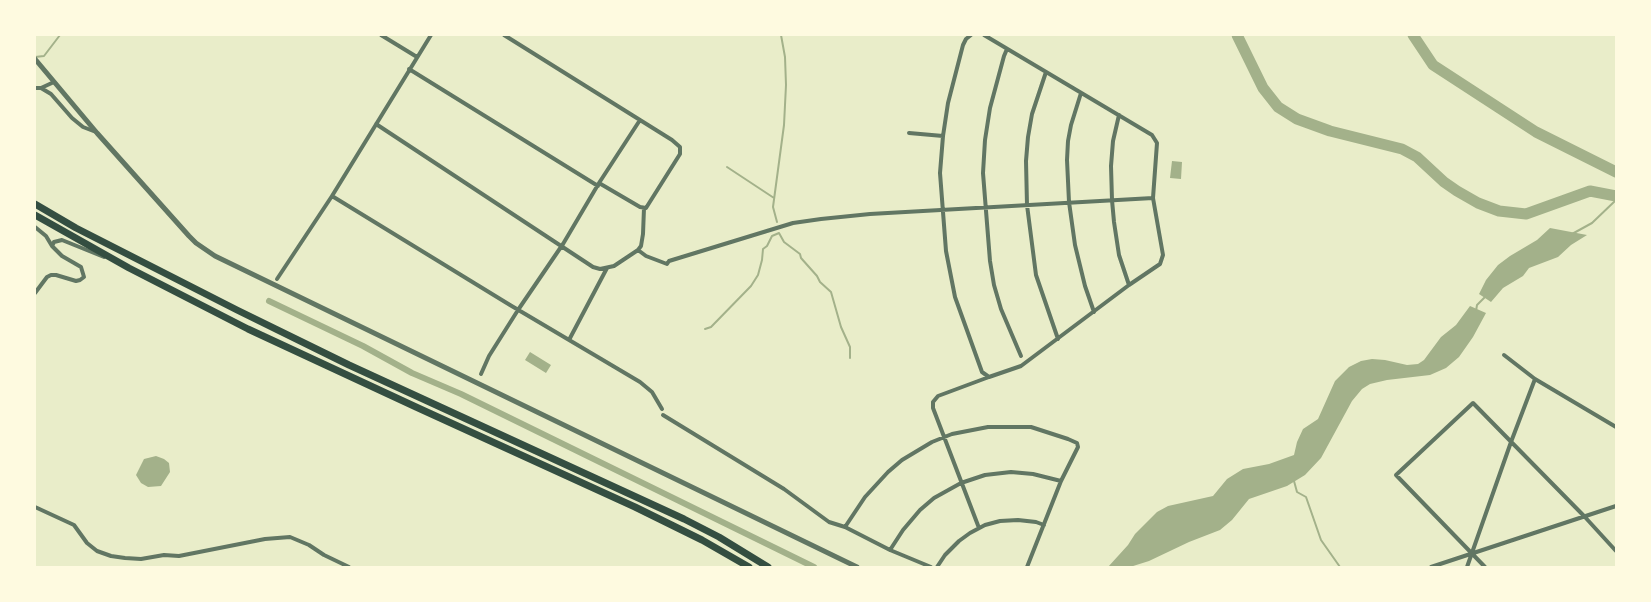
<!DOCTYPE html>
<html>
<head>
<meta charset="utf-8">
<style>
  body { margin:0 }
  #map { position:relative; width:1651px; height:602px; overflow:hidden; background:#e9edc9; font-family:Commissioner,sans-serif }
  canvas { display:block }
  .frame { position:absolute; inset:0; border:36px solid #fefae0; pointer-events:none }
</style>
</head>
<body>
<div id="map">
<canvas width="1651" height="602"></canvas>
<div class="frame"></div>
</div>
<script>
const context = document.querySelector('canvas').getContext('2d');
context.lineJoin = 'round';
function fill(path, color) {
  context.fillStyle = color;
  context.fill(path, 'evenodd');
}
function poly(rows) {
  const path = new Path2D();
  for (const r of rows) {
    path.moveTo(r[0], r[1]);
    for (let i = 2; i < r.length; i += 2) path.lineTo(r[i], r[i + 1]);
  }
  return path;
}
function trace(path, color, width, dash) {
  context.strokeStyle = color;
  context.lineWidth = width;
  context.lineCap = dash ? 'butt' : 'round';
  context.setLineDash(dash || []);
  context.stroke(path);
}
const water = poly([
  [1172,161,1182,162,1181,179,1170,178],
  [1550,228,1587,235,1571,245,1558,257,1529,268,1523,276,1503,288,1491,302,1479,294,1486,280,1498,265,1510,256,1537,240],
  [1470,306,1486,313,1473,337,1459,357,1446,368,1430,375,1387,380,1370,384,1362,389,1352,401,1321,458,1305,475,1287,486,1249,499,1232,520,1220,530,1189,542,1149,561,1130,567,1108,567,1128,545,1135,534,1157,512,1168,506,1213,496,1227,479,1243,469,1269,464,1294,455,1297,442,1303,429,1318,419,1335,381,1349,367,1361,361,1372,359,1385,360,1407,365,1418,364,1424,360,1441,337,1456,325],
  [530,352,551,365,546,373,525,360],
  [156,456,164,459,169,463,170,472,161,486,148,487,141,483,136,475,144,459]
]);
const stream = poly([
  [35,57,44,56,60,35],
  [727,167,774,198],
  [777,222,773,207,784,125,786,85,785,57,781,35],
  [1572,234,1592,223,1616,200],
  [1476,311,1477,305,1485,297],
  [705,329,711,327,751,286,758,275,762,260,763,249,767,246,772,236,779,233,784,242,800,254,801,258,817,276,820,282,831,292,841,327,850,347,850,358],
  [1294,481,1297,492,1306,497,1321,540,1340,567]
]);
const canal = poly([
  [269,301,363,346,412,373,461,394,814,567]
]);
const river = poly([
  [1237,35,1263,88,1278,107,1297,119,1330,131,1402,149,1417,157,1444,182,1457,191,1478,203,1499,211,1526,214,1590,191,1616,196],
  [1413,35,1433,65,1536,132,1616,172]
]);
const minor = poly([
  [381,35,417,57],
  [504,35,672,140,680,147,680,154,646,208,640,207,599,183],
  [971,35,966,39,963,45,948,103,943,136,940,173,946,251,955,297,982,372,989,377],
  [1007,49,1004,56,990,108,985,140,983,173,990,261,994,285,1001,309,1021,356],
  [409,69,598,186],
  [1046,72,1032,114,1028,137,1026,161,1027,205,1036,275,1058,339],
  [35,88,41,88,54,82],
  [41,88,51,94,72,118,83,127,96,132],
  [1081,93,1071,125,1068,141,1067,160,1069,202,1075,245,1085,286,1094,312],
  [1119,115,1113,141,1111,166,1112,200,1114,222,1119,255,1129,285],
  [376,124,593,267,600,269,614,266,638,250,641,246,643,234,644,208],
  [909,133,943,136],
  [332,196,510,305,640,382,652,392,662,409],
  [35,227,46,236,52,246,62,256,81,267,84,277,80,280,76,281,56,275,51,275,47,277,35,293],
  [52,246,54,242,62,240,104,257],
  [638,250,646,256,667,264,669,261,793,223,821,219,870,214,1153,198],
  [277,279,332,196,431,35],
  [569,340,607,268],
  [1504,355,1535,379,1616,427],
  [481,374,489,356,518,310,563,244,599,183,640,120],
  [663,415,784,489,829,522,845,527,890,550,931,567],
  [35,507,74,525,87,543,97,551,111,556,125,558,141,559,164,555,179,556,265,539,290,537,309,545,324,555,349,567],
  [845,527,865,497,888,472,902,460,932,442,952,434,988,427,1031,427,1068,439,1077,443,1078,447,1061,481,1027,567],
  [979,528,933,408,933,402,938,396,989,377,1021,366,1129,285,1160,264,1163,255,1153,198,1157,143,1152,135,984,35],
  [890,550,903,530,920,510,934,498,961,483,985,475,1011,472,1033,474,1061,481],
  [937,567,945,555,959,541,970,533,985,525,1000,521,1018,520,1036,522,1044,525],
  [1431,567,1616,506],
  [1467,567,1511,442,1535,379],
  [1485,567,1396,475,1473,403,1584,516,1616,551]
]);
const tertiary = poly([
  [35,59,97,133,189,236,196,243,215,256,857,567]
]);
const motorway = poly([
  [35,204,76,228,237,310,349,365,684,519,719,537,768,567],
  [35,215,129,268,248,329,416,407,635,507,702,540,749,567]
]);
fill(water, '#a3b18a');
trace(stream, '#a3b18a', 2);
trace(canal, '#a3b18a', 6);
trace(river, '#a3b18a', 11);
trace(minor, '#617663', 4);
trace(tertiary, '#617663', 5);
trace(motorway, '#344e41', 7);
</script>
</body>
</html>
